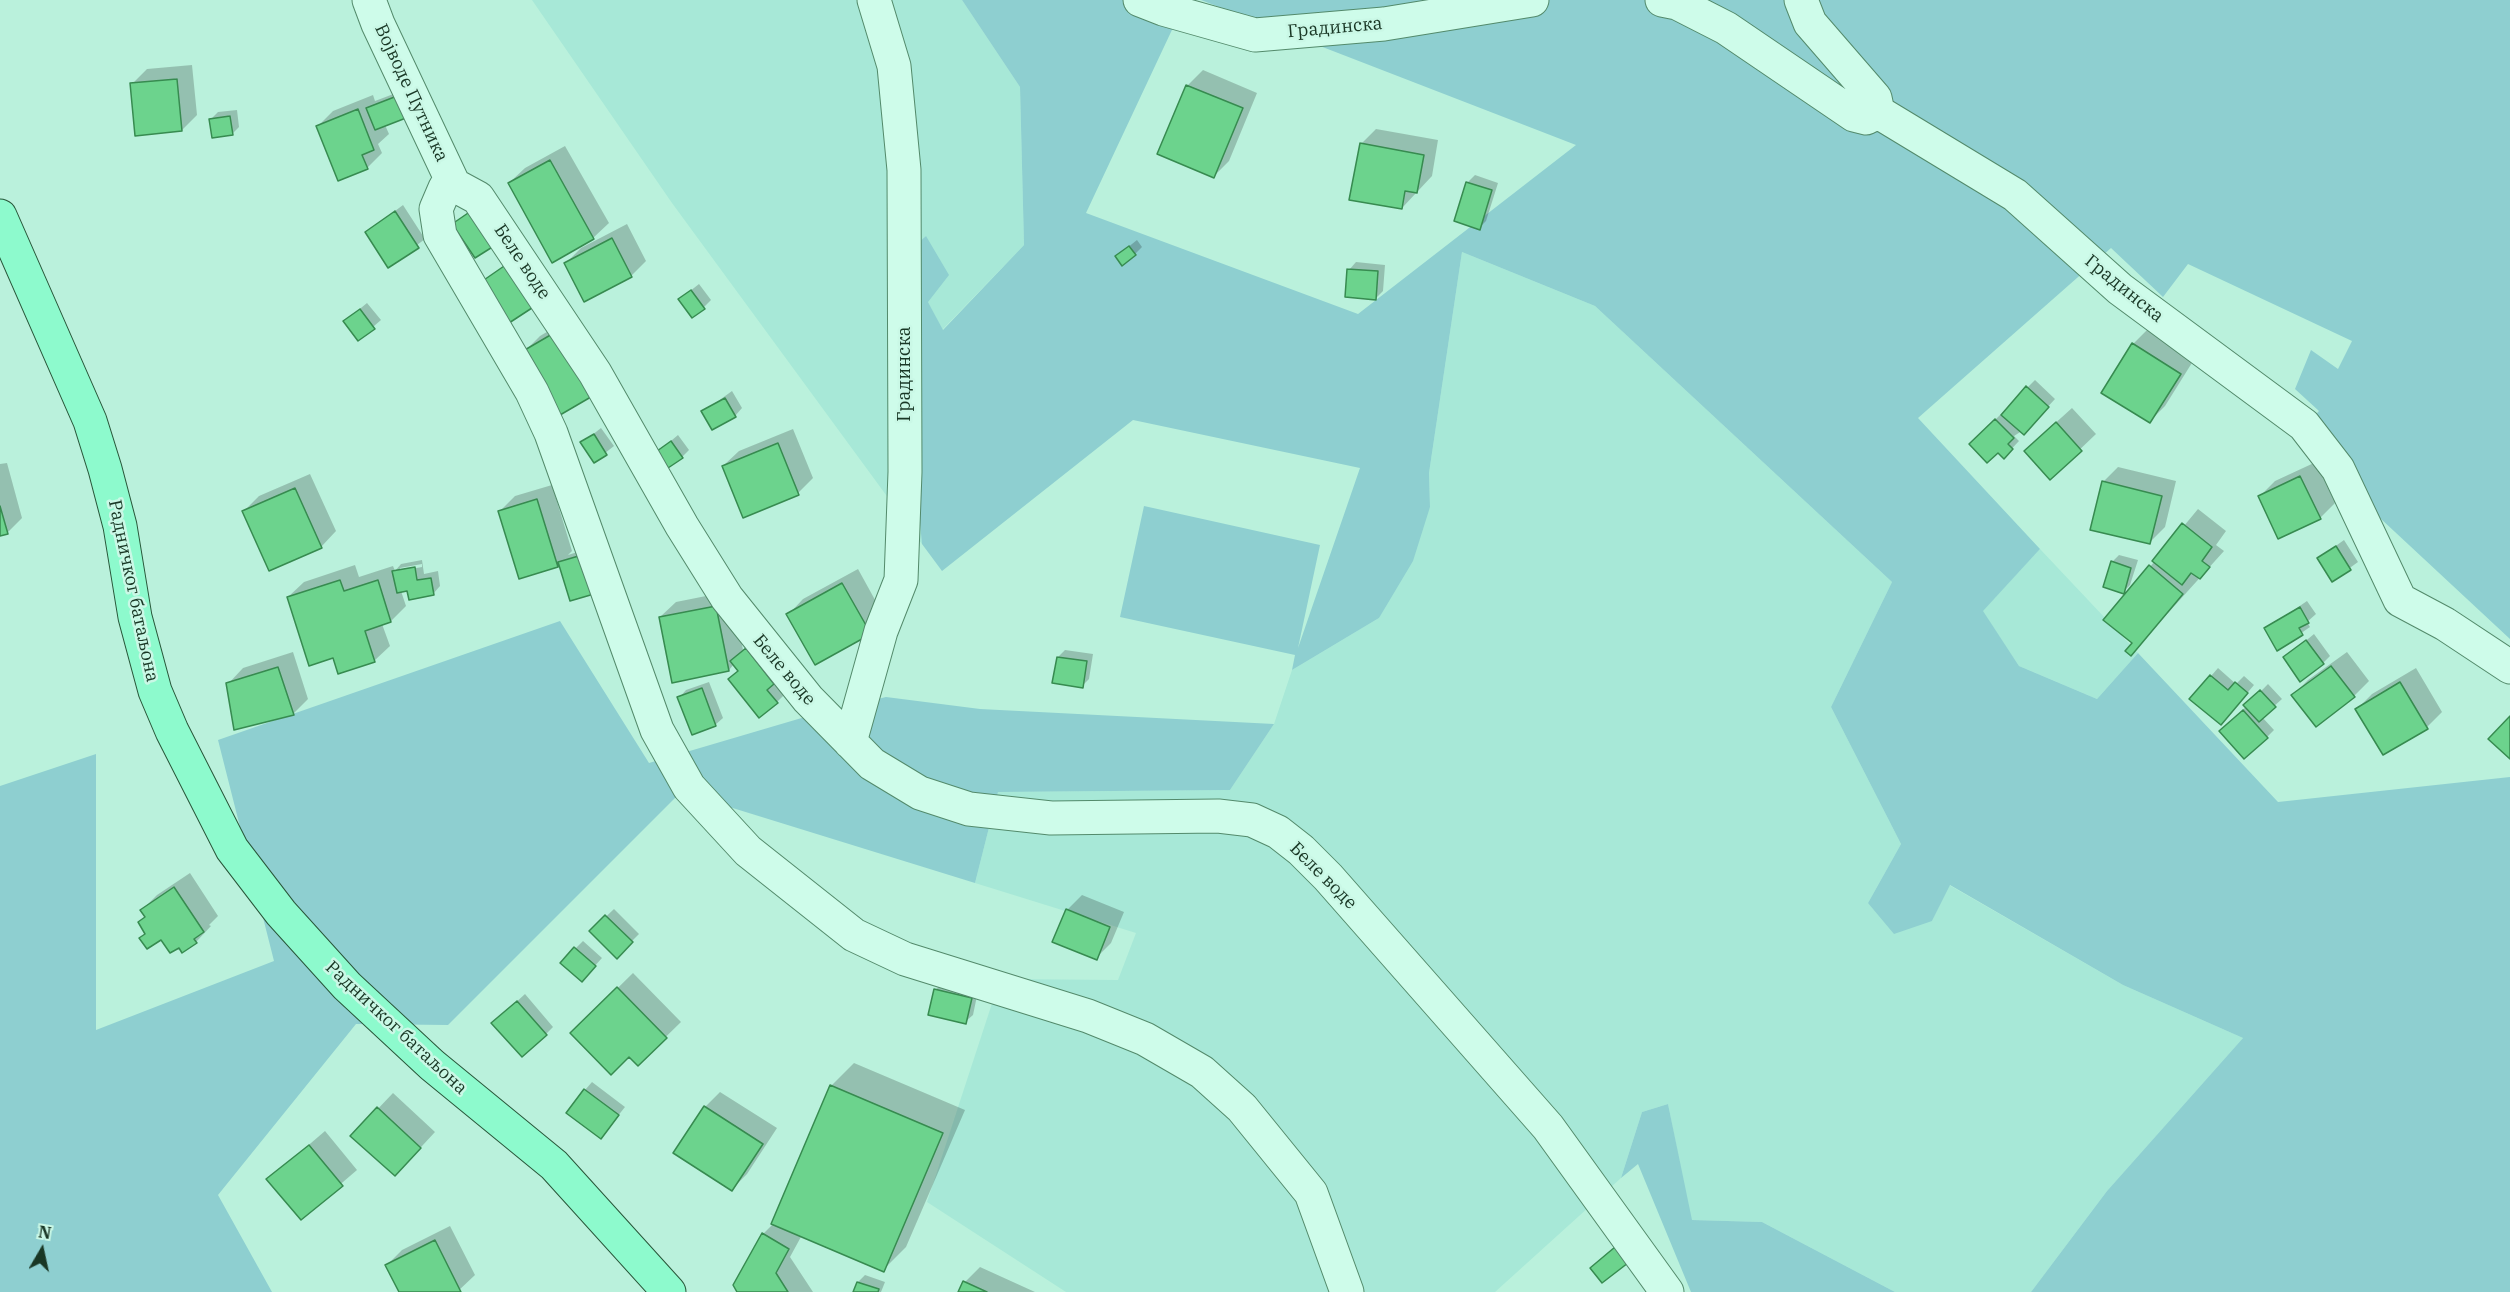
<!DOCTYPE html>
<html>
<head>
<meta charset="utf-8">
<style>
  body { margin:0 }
  #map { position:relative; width:2510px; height:1292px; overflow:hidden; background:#baf1dc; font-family:"IBM Plex Serif",serif }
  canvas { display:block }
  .north { position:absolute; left:12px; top:1220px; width:60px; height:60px; -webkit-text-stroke:4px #caf8e6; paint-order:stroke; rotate:9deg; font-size:16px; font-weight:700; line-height:24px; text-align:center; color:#193725 }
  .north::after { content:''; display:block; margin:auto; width:21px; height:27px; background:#193725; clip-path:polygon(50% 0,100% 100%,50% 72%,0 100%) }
</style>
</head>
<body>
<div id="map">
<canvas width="2510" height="1292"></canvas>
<div class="north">N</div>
</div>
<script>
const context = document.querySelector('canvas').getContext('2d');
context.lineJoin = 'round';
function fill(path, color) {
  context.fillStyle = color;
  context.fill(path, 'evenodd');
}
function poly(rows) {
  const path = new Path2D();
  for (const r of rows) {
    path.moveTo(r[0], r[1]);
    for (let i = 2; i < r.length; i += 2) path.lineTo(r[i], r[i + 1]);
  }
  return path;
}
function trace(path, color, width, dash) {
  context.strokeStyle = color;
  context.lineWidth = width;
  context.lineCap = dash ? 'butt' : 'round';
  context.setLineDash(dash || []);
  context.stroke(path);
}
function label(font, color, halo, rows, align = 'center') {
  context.font = font + ' "IBM Plex Serif",serif';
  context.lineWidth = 5;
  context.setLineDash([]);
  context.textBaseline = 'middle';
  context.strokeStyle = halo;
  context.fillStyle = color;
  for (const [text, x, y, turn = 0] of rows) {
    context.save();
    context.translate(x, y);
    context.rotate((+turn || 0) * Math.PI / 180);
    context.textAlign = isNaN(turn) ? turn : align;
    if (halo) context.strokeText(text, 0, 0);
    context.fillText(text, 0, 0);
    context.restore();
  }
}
const farmland = poly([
  [532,0,962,0,1020,87,1024,245,942,330,928,302,926,236,895,263,922,544,672,203],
  [1462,252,1595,306,1892,582,1831,707,1901,844,1868,903,1932,921,1949,885,2123,985,2243,1038,2107,1191,2031,1292,1895,1292,1762,1222,1691,1220,1668,1104,1642,1112,1621,1178,1495,1292,1066,1292,927,1202,1000,979,1118,980,1136,933,975,883,998,792,1230,790,1274,724,1292,670,1379,618,1430,507,1429,473],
  [2040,549,2138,653,2097,699,2019,666,1982,611]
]);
const green = poly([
  [962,0,1186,0,1086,213,1358,314,1576,145,1201,0,2510,0,2510,639,2294,438,2319,411,2295,389,2311,350,2338,369,2352,341,2188,264,2163,297,2111,248,1918,418,2040,549,1983,611,2019,666,2097,699,2138,653,2278,802,2510,777,2510,1292,2031,1292,2107,1191,2243,1038,2123,985,1950,885,1932,921,1894,934,1868,903,1901,844,1831,707,1892,582,1595,306,1462,252,1429,473,1430,507,1413,561,1379,618,1292,670,1295,655,1120,617,1144,506,1320,545,1298,648,1360,468,1133,420,942,571,922,544,895,263,926,236,949,275,928,302,943,330,1024,245,1020,87],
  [560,621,649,763,805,717,886,697,980,709,1274,724,1230,790,998,792,975,883,681,792,448,1025,356,1024,218,1195,272,1292,0,1292,0,786,96,754,96,1030,274,961,218,740],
  [1668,1104,1692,1220,1762,1222,1895,1292,1691,1292,1638,1164,1621,1178,1642,1112]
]);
const shadow = poly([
  [192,65,197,115,182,130,132,84,147,69],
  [1203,70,1257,93,1229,161,1214,176,1159,153,1187,86],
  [404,90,385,125,389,134,378,144,382,153,367,168,318,126,333,111,373,95,375,101],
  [237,110,239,127,232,134,211,119,218,112],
  [1376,129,1438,140,1432,176,1402,208,1361,144],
  [565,146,609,223,593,238,552,261,509,183,525,168],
  [1475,175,1498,183,1486,221,1479,228,1467,183],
  [403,205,425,239,389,266,367,232],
  [627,224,646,261,631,276,566,263,581,248],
  [1137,240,1142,247,1135,254,1117,256],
  [514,258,510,321,483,282],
  [1356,262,1385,265,1383,291,1376,298,1349,270],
  [699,284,711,300,704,307,680,299],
  [367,303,381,320,359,339,345,321],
  [574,316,610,378,525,351,540,336],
  [2148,329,2195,358,2165,406,2149,422,2133,344],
  [2035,380,2055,399,2031,425,2014,436,2019,441,2004,457,1998,451,1971,444],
  [732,391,742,408,735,416,703,412],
  [2072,408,2096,434,2050,478,2041,436],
  [601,428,614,446,595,461,582,443],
  [793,429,813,478,798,493,723,466,739,451],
  [678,435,689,450,682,457,659,451],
  [2316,462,2335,503,2320,518,2260,496,2275,481],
  [7,463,22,518,7,533,0,535,0,464],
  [2118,467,2176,481,2165,527,2150,542,2103,482],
  [310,474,336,531,321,547,244,511,259,496],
  [552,485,572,551,568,555,590,548,601,585,560,563,557,566,500,511,515,496],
  [2198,509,2226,531,2216,545,2224,551,2131,654,2134,643,2106,620],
  [2344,540,2358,562,2333,580,2319,558],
  [2119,555,2138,560,2130,585,2123,592,2112,562],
  [422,560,424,574,438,571,440,586,433,594,401,591,406,606,391,621,382,624,390,646,374,661,334,656,288,597,304,582,355,565,359,577,393,566,395,571,401,564],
  [422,564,422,567,400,571,400,568],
  [858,569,885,618,870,633,788,615,803,599],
  [731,591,743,650,747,646,792,687,777,702,734,664,729,670,660,617,676,602],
  [2307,601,2316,614,2307,622,2310,627,2278,649,2266,629],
  [2314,634,2330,656,2323,663,2285,658],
  [1065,650,1093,654,1089,679,1082,686,1058,657],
  [293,652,308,699,293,714,228,684,243,668],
  [2347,652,2369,681,2354,696,2293,695,2308,680],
  [2218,668,2236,684,2244,676,2254,685,2228,716,2192,698],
  [2416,668,2442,712,2427,727,2384,753,2357,709,2372,694],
  [709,682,723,718,715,725,679,698,686,690],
  [2268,684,2282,699,2262,717,2274,730,2267,737,2229,724],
  [190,873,218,916,209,925,211,926,196,942,179,946,146,933,146,916,142,910,157,895],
  [1082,895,1124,912,1111,943,1096,958,1067,910],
  [614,909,639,934,617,956,591,931],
  [583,941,602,958,582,980,562,962],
  [633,973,681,1022,638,1064,629,1055,572,1033],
  [943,983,978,991,973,1015,965,1022,935,990],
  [525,994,553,1027,546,1034,501,1016],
  [854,1063,965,1110,906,1247,883,1270,802,1235,790,1257,813,1292,739,1292,763,1234,774,1223,831,1086],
  [592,1082,625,1107,601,1137,585,1090],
  [720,1092,777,1128,747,1174,732,1189,705,1107],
  [393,1093,435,1132,410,1159,352,1136],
  [325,1131,357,1170,301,1218,269,1179],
  [450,1226,475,1275,457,1292,401,1292,387,1265,402,1250],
  [980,1267,1035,1292,960,1292,965,1282],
  [865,1275,885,1282,881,1292,855,1292,858,1282]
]);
const building = poly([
  [177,79,182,131,135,136,130,83,177,79],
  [1186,85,1243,108,1214,178,1157,154,1186,85],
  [397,96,406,118,375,130,366,108,397,96],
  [358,109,374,150,362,155,368,169,338,181,316,126,358,109],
  [230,116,233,135,212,138,209,119,230,116],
  [1360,143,1424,155,1417,193,1405,191,1402,209,1349,200,1360,143],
  [550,160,594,239,552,263,508,183,550,160],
  [1466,182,1492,190,1480,230,1454,221,1466,182],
  [395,211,419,248,388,268,365,232,395,211],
  [471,211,494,246,475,258,452,224,471,211],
  [612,238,632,277,584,302,564,263,612,238],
  [1129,246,1136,255,1122,266,1115,256,1129,246],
  [507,264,535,306,509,323,481,282,507,264],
  [1347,269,1378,271,1376,300,1345,297,1347,269],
  [691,290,705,309,692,318,678,299,691,290],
  [360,309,375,329,358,341,343,321,360,309],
  [559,330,596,394,560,415,523,351,559,330],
  [2132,343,2181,374,2150,423,2101,393,2132,343],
  [2026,386,2049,407,2024,435,2001,415,2026,386],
  [725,398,736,417,712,430,701,411,725,398],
  [1995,419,2014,438,2008,444,2013,449,2004,459,1998,453,1987,463,1969,444,1995,419],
  [2056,422,2082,451,2050,480,2024,451,2056,422],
  [594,434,607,455,594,463,580,442,594,434],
  [671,441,683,458,668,468,657,451,671,441],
  [778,443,799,495,743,518,722,466,778,443],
  [2300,476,2321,519,2278,539,2258,496,2300,476],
  [2102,481,2162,496,2150,544,2090,530,2102,481],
  [295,488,322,548,269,571,242,511,295,488],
  [537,499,558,567,519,579,498,511,537,499],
  [0,506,8,534,0,536,0,506],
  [2182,523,2212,547,2202,561,2210,567,2200,579,2191,573,2182,585,2152,561,2182,523],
  [2336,546,2351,570,2332,582,2317,558,2336,546],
  [582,555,594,594,570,601,558,562,582,555],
  [2111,561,2131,568,2124,594,2103,587,2111,561],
  [2149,565,2183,594,2131,656,2125,651,2132,643,2103,620,2149,565],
  [415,567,417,580,431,578,434,595,409,600,407,591,397,593,392,571,415,567],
  [340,580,344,591,378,580,391,622,365,631,375,662,338,674,333,658,309,666,287,597,340,580],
  [842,583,871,634,815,665,786,614,842,583],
  [716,606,729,671,672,683,659,617,716,606],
  [2300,607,2309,623,2299,628,2303,635,2277,651,2264,628,2300,607],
  [2306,640,2324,664,2300,682,2283,657,2306,640],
  [746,648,774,684,767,690,778,703,759,718,728,679,738,671,730,661,746,648],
  [1057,657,1087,661,1083,688,1052,683,1057,657],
  [2331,666,2355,697,2316,727,2291,695,2331,666],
  [278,667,294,715,234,730,226,683,278,667],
  [2210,675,2228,690,2235,682,2248,693,2221,725,2189,699,2210,675],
  [2400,682,2428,729,2383,755,2355,709,2400,682],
  [702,688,716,726,692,735,677,697,702,688],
  [2260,690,2276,707,2259,722,2243,705,2260,690],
  [2243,710,2268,738,2244,759,2219,731,2243,710],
  [2510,716,2510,759,2488,739,2510,716],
  [174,887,204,932,194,939,197,943,182,953,179,948,170,953,161,940,147,949,139,938,145,934,138,922,145,917,140,910,174,887],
  [1066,909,1110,927,1097,960,1052,942,1066,909],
  [605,915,633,942,617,959,589,931,605,915],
  [574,947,596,966,582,982,560,963,574,947],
  [617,987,667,1038,638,1066,629,1057,611,1075,570,1033,617,987],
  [934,989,972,998,966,1024,928,1015,934,989],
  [517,1001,547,1035,522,1057,491,1023,517,1001],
  [830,1085,943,1133,884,1272,771,1224,830,1085],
  [584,1089,619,1115,601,1139,566,1113,584,1089],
  [704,1106,763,1144,732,1191,673,1153,704,1106],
  [377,1107,421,1148,395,1176,350,1136,377,1107],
  [309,1145,343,1186,301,1220,266,1179,309,1145],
  [762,1233,789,1249,776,1273,788,1292,737,1292,733,1285,762,1233],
  [435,1240,461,1292,399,1292,385,1265,435,1240],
  [1615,1247,1628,1263,1602,1283,1590,1268,1615,1247],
  [963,1281,987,1292,958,1292,963,1281],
  [857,1282,879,1289,878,1292,853,1292,857,1282]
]);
const minor = poly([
  [369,0,378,24,454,185],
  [1140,0,1163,9,1255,35,1384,24,1532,0],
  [1662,0,1677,3,1726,28,1854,115,1866,118,1878,112,2015,195,2120,289,2304,425,2338,469,2400,600,2445,624,2510,667],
  [1801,0,1810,23,1875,98,1878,112],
  [850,742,881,631,901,580,905,472,904,170,894,66,874,0],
  [1347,1292,1311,1193,1242,1108,1202,1072,1145,1039,1088,1016,905,959,854,935,748,851,689,787,657,730,551,433,532,392,440,235,436,209,445,188,454,185,478,198,595,373,682,526,727,598,808,699,872,764,920,793,969,809,1051,818,1218,816,1252,820,1278,832,1301,850,1328,877,1548,1127,1667,1292]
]);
const primary = poly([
  [0,216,90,421,105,469,120,526,135,617,155,691,172,731,232,849,281,913,347,986,432,1065,554,1165,669,1292]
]);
const streetNames = [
  ["Градинска",1335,28,-5],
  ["Војводе Путника",411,93,65],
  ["Беле воде",522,262,56],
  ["Градинска",2124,289,39],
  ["Градинска",905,374,-90],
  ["Радничког батаљона",133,591,78],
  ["Беле воде",784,670,50],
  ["Беле воде",1323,876,45],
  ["Радничког батаљона",396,1028,43]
];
fill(farmland, '#a7e8d7');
fill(green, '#8ecfd0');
fill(shadow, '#0003');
fill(building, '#6cd38d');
trace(building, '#378b50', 1.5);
trace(minor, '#538a6b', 35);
trace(primary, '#285639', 35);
trace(minor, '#cefcea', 33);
trace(primary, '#8dfacd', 33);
label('18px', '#193725', '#caf8e6', streetNames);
</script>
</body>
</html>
